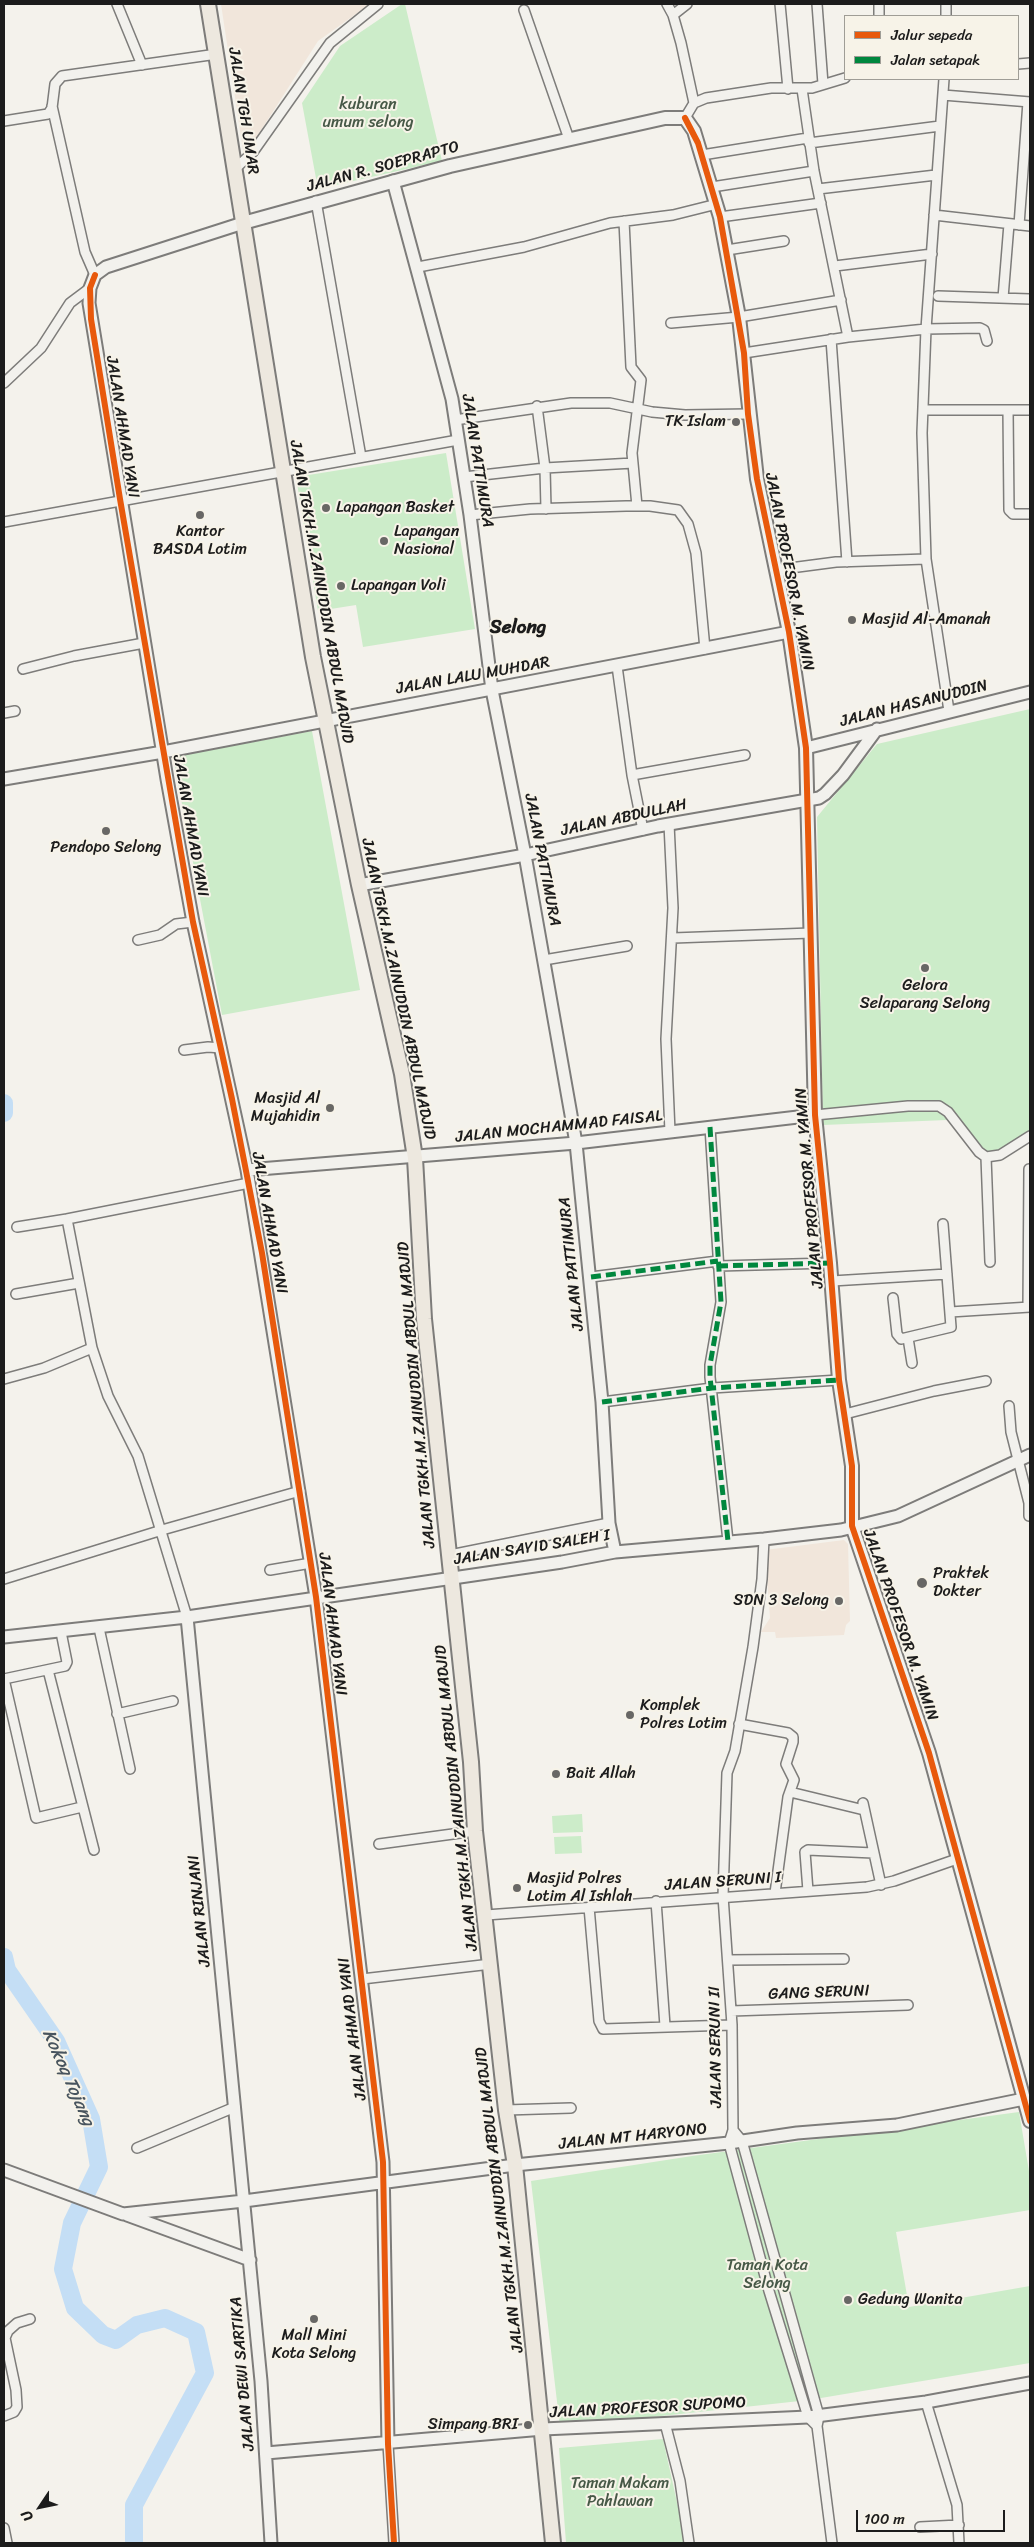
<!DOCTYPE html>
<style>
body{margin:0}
#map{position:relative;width:1034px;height:2547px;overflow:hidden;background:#f4f2ec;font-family:Sriracha,sans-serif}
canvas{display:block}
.frame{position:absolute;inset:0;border:5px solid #1c1c1c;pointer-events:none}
.legend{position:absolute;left:844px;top:15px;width:175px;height:65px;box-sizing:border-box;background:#f7f3e8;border:1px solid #9f9d96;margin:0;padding:6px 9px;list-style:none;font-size:15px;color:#1c1c1c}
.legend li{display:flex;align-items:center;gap:10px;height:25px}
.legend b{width:25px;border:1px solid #9f9d96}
.north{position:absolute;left:15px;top:2482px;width:50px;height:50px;-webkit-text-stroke:4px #f7f3e8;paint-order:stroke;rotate:236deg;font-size:14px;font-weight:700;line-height:20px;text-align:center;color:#1c1c1c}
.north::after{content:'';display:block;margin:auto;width:18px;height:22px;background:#1c1c1c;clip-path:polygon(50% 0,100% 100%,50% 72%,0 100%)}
.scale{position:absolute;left:856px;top:2510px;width:149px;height:22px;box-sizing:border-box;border:2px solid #1c1c1c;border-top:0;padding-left:6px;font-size:15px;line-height:18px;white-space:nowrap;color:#1c1c1c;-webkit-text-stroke:4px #f7f3e8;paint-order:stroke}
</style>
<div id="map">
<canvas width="1034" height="2547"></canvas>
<div class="frame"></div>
<ul class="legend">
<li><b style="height:6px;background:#e8590c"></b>Jalur sepeda</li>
<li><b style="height:6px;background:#00873e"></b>Jalan setapak</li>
</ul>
<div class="north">U</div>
<div class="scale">100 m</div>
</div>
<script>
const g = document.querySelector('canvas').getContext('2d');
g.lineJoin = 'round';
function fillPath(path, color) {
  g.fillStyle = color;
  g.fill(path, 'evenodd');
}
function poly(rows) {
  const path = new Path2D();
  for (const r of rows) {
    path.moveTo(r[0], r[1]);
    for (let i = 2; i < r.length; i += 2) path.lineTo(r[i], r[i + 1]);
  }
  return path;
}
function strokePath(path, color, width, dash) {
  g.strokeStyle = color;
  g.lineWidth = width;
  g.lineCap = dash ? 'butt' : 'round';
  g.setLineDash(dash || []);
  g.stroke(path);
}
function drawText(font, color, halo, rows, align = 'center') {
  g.font = font + ' Sriracha,sans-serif';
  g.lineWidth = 4;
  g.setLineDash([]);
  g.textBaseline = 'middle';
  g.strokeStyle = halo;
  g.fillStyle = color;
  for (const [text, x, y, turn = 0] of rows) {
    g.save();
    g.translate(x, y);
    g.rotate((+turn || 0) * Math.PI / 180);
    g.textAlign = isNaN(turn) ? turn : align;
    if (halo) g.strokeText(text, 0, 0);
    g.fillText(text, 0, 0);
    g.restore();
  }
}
const built = poly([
 [221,4,370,4,318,41,244,157],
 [844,1540,848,1544,850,1621,846,1625,844,1635,776,1638,775,1632,761,1632,770,1618,765,1550]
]);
const green = poly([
 [402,4,405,4,442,161,318,189,302,103,340,46],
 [446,453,475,629,363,647,356,605,318,611,296,477],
 [1030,709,1030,1135,984,1163,947,1120,823,1125,817,817,877,744],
 [312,731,360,990,222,1015,173,757],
 [582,1814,583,1832,553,1833,552,1816],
 [581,1836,582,1853,555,1854,554,1837],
 [1019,2112,1030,2177,1030,2210,896,2232,909,2307,1030,2286,1030,2363,809,2400,560,2427,531,2181,692,2156],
 [663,2439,686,2543,566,2543,559,2448]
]);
const river = poly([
 [4,1103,4,1113],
 [4,1957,7,1970,56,2041,91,2119,99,2167,72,2223,63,2269,75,2308,103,2335,116,2340,137,2325,165,2318,196,2332,205,2373,134,2505,134,2543]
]);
const minor = poly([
 [117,4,142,65],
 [667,4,673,15,681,43,694,103],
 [780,4,788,89],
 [817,4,823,84],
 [879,4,879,16],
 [524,10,569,139],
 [673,15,687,4],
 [946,16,946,4],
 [1018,64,1030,63],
 [944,79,926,329,980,328,984,330,987,341],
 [802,89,814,171,848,337],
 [943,95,1030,102],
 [52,106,85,252,95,275],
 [685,118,694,103,706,98,771,88,812,88,845,78],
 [4,121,48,114,52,108,55,84,62,76,217,54],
 [809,143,940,126],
 [702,155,808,138],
 [235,169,253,152,330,43,378,4],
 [712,187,814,171],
 [818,189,936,175],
 [316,201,361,457],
 [934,215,1030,226],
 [720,217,821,203],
 [624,221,631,367,641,380,632,453,637,506],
 [1019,225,1028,102],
 [727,250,784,241],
 [835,266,932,254],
 [418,267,524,247,610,223,673,215,717,204],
 [938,296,1030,299],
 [1003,298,1009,224],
 [671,323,739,317,841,300],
 [831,339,847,562],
 [744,353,848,337,926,329,922,433,926,559,949,711],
 [4,383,41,348,70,303,90,288],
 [537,406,545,468,546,509],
 [923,410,1030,410],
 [1008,410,1009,510,1013,514,1030,514],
 [455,420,571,403,610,403,652,412,685,415,748,414],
 [464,477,545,468,633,463],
 [470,515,530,509,626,506,650,506,678,510,688,524,696,553,705,649],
 [4,522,458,440],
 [775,570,836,562,926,559],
 [617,666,632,775,643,830],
 [23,669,74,656,144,643],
 [4,713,15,711],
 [632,775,745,755],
 [669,824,673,908,666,1039,670,1132],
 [673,938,811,933],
 [138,940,160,935,176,924,193,922],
 [544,960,627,946],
 [184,1050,208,1047,221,1048],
 [815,1115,908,1106,939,1106,948,1112,979,1152,986,1157,1000,1155,1030,1136],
 [710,1127,721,1302,710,1365,710,1377,728,1541],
 [986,1157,990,1262],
 [17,1227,67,1219],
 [718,1266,830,1263],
 [591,1277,718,1261],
 [832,1281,947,1274],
 [16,1294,79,1283],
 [893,1298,897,1334,901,1339,951,1327,943,1224],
 [1028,1307,1029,1169],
 [950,1312,1030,1307],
 [908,1338,912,1363],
 [4,1379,44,1368,92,1348],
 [602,1402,712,1388,839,1380],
 [1009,1406,1011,1432,1029,1503,1029,1516],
 [845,1414,934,1391,986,1381],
 [764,1539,762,1579,753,1647,735,1751,727,1773,723,1896,732,2025,733,2130,729,2143,769,2291,808,2417,817,2426],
 [450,1555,609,1523],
 [270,1570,311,1563],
 [4,1579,162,1530,300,1491],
 [187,1617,138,1456,108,1396,92,1348,67,1219,249,1183],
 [99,1628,130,1769],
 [61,1632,67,1662,65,1666,4,1679,36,1818,82,1807],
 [48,1670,94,1850],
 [117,1714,173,1701],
 [739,1724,788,1733,793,1737,793,1742,786,1764,794,1780,788,1797,775,1893],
 [790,1792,864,1810],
 [863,1803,881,1885],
 [379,1844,475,1831],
 [808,1891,805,1852,808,1850,873,1853],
 [656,1901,665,2026],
 [589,1907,599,2021,603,2029,732,2025],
 [486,1915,867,1887,894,1881,957,1859],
 [728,1960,844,1959],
 [362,1979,491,1964],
 [731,2011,908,2005],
 [506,2110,571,2108],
 [733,2130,742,2141,819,2416,817,2426,832,2543],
 [137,2148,235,2107],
 [926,2402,957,2505,959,2543],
 [4,2416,14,2412,17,2407,16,2390,5,2338,8,2331,17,2323,30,2319],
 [665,2423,680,2481,689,2543],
 [388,2444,394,2543],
 [920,2527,959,2525],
 [4,2528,7,2543]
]);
const tertiary = poly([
 [393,181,452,399,470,515,492,690,525,855,576,1143,602,1402,609,1523,615,1552],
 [243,223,106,267,95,275,90,288,89,303,167,779,193,922,247,1170,316,1597,383,2162,388,2444],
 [806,748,1030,692],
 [4,779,163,752,789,632],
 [359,885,525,855,658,826,819,798,825,794,843,775,877,729],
 [247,1170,576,1143,815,1115],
 [187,1617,261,2381,271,2543],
 [4,1637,187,1617,562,1562,615,1552,764,1539,841,1530,898,1516,1030,1455],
 [4,2170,123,2214,244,2201,515,2165,729,2143,797,2133,897,2125,1024,2099],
 [127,2215,250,2260],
 [266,2453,543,2429,808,2417,926,2402,1030,2383]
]);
const secondary = poly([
 [243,223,450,166,665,118,685,118,694,131,720,217,739,317,757,479,789,632,806,748,815,1115,830,1263,839,1380,852,1466,852,1526,929,1753,1030,2121]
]);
const primary = poly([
 [208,4,313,657,359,885,402,1074,415,1158,424,1319,471,1762,475,1831,506,2110,515,2165,553,2543]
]);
const quiet = poly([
 [710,1127,721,1302,710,1365,710,1377,728,1541],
 [718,1266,830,1263],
 [591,1277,718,1261],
 [602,1402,712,1388,839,1380]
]);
const cycleway = poly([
 [685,118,698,143,720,217,744,353,748,414,757,479,789,632,806,748,815,1115,830,1263,839,1380,852,1466,852,1526,929,1753,1030,2121],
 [95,275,90,288,91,319,120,499,193,922,232,1099,262,1253,316,1597,383,2162,388,2444,394,2543]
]);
const markers = [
 [736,422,5,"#686765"],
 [326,508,5,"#686765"],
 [200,515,5,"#686765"],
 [384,541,5,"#686765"],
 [341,586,5,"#686765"],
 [852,620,5,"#686765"],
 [106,831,5,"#686765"],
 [925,968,5,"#686765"],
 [330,1108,5,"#686765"],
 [922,1583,6,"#686765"],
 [839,1601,5,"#686765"],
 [630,1715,5,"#686765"],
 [556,1774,5,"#686765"],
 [517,1888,5,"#686765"],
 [848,2300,5,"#686765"],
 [314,2319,5,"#686765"],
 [528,2425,5,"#686765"]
];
const parkNames = [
 ["kuburan",368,105],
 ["umum selong",368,123],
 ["Taman Kota",767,2266],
 ["Selong",767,2284],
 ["Taman Makam",620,2484],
 ["Pahlawan",620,2502]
];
const streetNames = [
 ["JALAN TGH UMAR",243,111,81],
 ["JALAN R. SOEPRAPTO",383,167,-15],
 ["JALAN AHMAD YANI",122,427,81],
 ["JALAN PATTIMURA",477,461,81],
 ["JALAN PROFESOR M. YAMIN",789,572,79],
 ["JALAN TGKH.M.ZAINUDDIN ABDUL MADJID",321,592,80],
 ["JALAN LALU MUHDAR",473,676,-10],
 ["JALAN HASANUDDIN",914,704,-14],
 ["JALAN ABDULLAH",624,818,-12],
 ["JALAN AHMAD YANI",190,826,80],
 ["JALAN PATTIMURA",542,860,79],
 ["JALAN TGKH.M.ZAINUDDIN ABDUL MADJID",398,989,78],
 ["JALAN MOCHAMMAD FAISAL",559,1127,-6],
 ["JALAN PROFESOR M. YAMIN",810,1188,-95],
 ["JALAN AHMAD YANI",269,1223,80],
 ["JALAN PATTIMURA",572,1264,-96],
 ["JALAN TGKH.M.ZAINUDDIN ABDUL MADJID",417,1395,-95],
 ["JALAN SAYID SALEH I",532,1548,-9],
 ["JALAN AHMAD YANI",332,1624,83],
 ["JALAN PROFESOR M. YAMIN",900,1625,71],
 ["JALAN TGKH.M.ZAINUDDIN ABDUL MADJID",457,1798,-96],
 ["JALAN SERUNI I",723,1882,-4],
 ["JALAN RINJANI",200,1911,-96],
 ["GANG SERUNI",819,1993,-2],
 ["JALAN AHMAD YANI",353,2029,-97],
 ["JALAN SERUNI II",716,2047,-91],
 ["JALAN MT HARYONO",633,2137,-6],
 ["JALAN TGKH.M.ZAINUDDIN ABDUL MADJID",500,2200,-97],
 ["JALAN DEWI SARTIKA",243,2374,-95],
 ["JALAN PROFESOR SUPOMO",648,2408,-3]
];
const poiNames = [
 ["TK Islam",726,422,"right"],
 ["Lapangan Basket",336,508],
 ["Kantor",200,532,"center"],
 ["BASDA Lotim",200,550,"center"],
 ["Lapangan",394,532],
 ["Nasional",394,550],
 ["Lapangan Voli",351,586],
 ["Masjid Al-Amanah",862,620],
 ["Pendopo Selong",106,848,"center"],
 ["Gelora",925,986,"center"],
 ["Selaparang Selong",925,1004,"center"],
 ["Masjid Al",320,1099,"right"],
 ["Mujahidin",320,1117,"right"],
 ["Praktek",933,1574],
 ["Dokter",933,1592],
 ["SDN 3 Selong",829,1601,"right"],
 ["Komplek",640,1706],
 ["Polres Lotim",640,1724],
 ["Bait Allah",566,1774],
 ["Masjid Polres",527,1879],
 ["Lotim Al Ishlah",527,1897],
 ["Gedung Wanita",858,2300],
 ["Mall Mini",314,2336,"center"],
 ["Kota Selong",314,2354,"center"],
 ["Simpang BRI",518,2425,"right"]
];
const waterNames = [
 ["Kokoq Tojang",68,2078,66]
];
const quarterNames = [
 ["Selong",518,628]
];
fillPath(built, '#f1e6db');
fillPath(green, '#ccecc9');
strokePath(river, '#c4def5', 18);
strokePath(minor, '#7d7c7a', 12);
strokePath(tertiary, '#7d7c7a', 15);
strokePath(secondary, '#7d7c7a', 16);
strokePath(primary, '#7d7c7a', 18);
strokePath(minor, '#f2f1ed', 9);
strokePath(tertiary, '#f2f1ed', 11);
strokePath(secondary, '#f2f1ed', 12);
strokePath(primary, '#ede8df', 14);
strokePath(quiet, '#00873e', 5, [10, 5]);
strokePath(cycleway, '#e8590c', 6);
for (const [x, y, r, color] of markers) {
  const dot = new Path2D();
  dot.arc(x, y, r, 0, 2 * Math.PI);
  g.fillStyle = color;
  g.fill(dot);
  strokePath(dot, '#f7f3e8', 2);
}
drawText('16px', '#475947', '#f7f3e8', parkNames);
drawText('16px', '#1c1c1c', '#f7f3e8', streetNames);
drawText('16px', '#1c1c1c', '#f7f3e8', poiNames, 'left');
drawText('italic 18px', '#48545e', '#f7f3e8', waterNames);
drawText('bold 19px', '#1c1c1c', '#f7f3e8', quarterNames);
</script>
